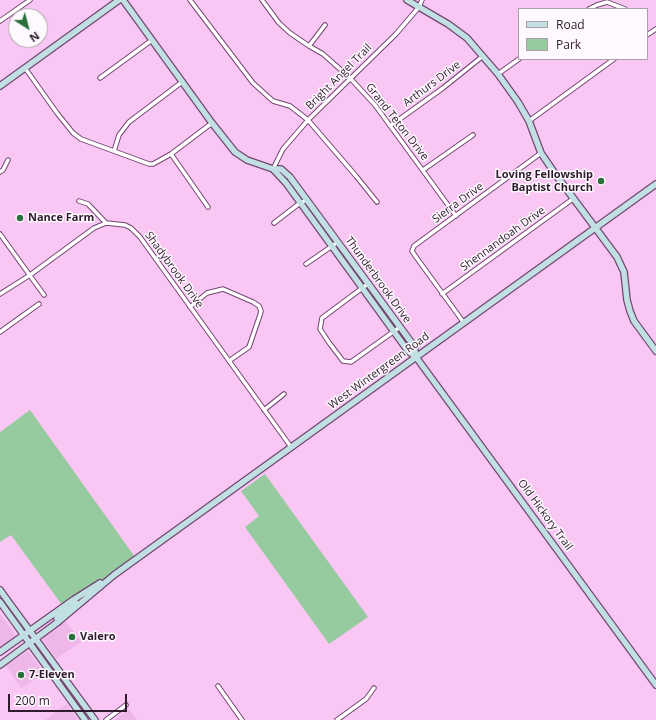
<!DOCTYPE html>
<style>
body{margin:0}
#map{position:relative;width:656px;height:720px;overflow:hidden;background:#fac7f5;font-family:"Open Sans",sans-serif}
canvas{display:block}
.legend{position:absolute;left:518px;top:8px;width:130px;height:52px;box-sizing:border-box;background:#fef9fe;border:1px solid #aba0aa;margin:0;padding:5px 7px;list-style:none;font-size:12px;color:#2e1b2c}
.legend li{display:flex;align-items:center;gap:8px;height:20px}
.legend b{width:20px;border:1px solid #aba0aa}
.north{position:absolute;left:8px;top:8px;width:40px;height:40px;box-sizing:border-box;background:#fef9fe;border:1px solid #aba0aa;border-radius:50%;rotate:144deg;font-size:11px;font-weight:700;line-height:16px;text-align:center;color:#2e1b2c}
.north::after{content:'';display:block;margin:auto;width:14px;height:18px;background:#296f3c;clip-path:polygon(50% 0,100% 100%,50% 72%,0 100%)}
.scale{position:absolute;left:8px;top:694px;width:119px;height:18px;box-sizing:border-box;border:2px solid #2e1b2c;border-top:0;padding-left:5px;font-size:12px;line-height:14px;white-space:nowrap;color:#2e1b2c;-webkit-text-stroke:3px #fef9fe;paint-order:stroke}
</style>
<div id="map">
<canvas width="656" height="720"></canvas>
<ul class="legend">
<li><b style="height:5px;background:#c1e0e4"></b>Road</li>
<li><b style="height:11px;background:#96ca9f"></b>Park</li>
</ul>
<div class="north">N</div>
<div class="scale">200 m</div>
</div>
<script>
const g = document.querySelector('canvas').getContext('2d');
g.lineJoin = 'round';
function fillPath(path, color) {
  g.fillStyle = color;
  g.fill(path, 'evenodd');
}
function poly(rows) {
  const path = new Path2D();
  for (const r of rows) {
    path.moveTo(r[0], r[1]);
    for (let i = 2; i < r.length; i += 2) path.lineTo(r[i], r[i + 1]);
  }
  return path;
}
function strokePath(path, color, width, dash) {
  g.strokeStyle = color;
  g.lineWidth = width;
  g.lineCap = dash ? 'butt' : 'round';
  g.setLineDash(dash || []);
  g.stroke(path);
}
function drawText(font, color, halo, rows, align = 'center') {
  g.font = font + ' "Open Sans",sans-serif';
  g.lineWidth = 3;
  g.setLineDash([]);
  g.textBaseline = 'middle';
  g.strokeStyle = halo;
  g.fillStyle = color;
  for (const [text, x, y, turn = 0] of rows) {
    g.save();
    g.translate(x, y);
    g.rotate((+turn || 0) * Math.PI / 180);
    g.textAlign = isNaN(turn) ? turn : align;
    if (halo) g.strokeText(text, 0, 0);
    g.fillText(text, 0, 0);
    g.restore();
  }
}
const built = poly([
 [0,614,16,636,0,647],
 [65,620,81,642,56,659,41,637],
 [28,651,44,673,21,688,6,666],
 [67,704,78,720,45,720],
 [129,709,137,720,114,720]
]);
const green = poly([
 [30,410,135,557,93,587,91,584,62,605,11,535,0,542,0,432],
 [265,474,368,617,329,644,245,527,259,516,241,491]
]);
const street = poly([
 [190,0,253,83,273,101,290,106,308,120,356,176,377,202],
 [262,0,279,23,290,33,309,46,323,54,350,78,375,105,456,216],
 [589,9,597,5,607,2,625,9],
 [0,21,30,0],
 [647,35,656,29],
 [309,46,325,25],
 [25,68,57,113,73,133,81,139,149,164,153,164,171,154,212,123],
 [498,74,519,59],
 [100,78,152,40],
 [529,121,614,59],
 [390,126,443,88,483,56],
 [114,151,119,135,129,122,182,82],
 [171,154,208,207],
 [273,169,283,149,308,120,396,34,419,7,422,0],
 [423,170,473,135],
 [0,172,3,170,8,160],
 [79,201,88,204,106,223],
 [274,223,300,203,307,200],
 [0,234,44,295],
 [306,264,338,242],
 [369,283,322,318,320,329,330,344,343,361,351,362,400,327],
 [0,294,30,275,94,228,106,223,125,225,131,228,140,237,291,447],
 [442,294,574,198],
 [190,307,207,293,223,289,253,302,259,306,261,311,260,315,249,347,229,361],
 [464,323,416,257,412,251,414,246,541,153],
 [0,332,39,304],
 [264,410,284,394],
 [218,686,242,720],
 [106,720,126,705],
 [337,720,366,699,374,688]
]);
const secondary = poly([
 [123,0,212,123,235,152,247,160,273,169,281,169,290,177,414,346,416,357],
 [407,0,448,24,467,38,498,74,518,102,529,121,541,153,556,175,617,257,624,272,627,300,630,311,634,321,656,351],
 [0,86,119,0],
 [273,169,286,183,408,351,416,357,656,685],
 [0,590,95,720],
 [0,602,85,720],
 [58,622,57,618,58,616,76,603],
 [0,652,73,600,100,583],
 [0,665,58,622,114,575,656,184]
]);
const markers = [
 [601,181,4,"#296f3c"],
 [20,218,4,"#296f3c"],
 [72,637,4,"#296f3c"],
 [21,675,4,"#296f3c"]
];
const streetNames = [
 ["Bright Angel Trail",339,77,-45],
 ["Arthurs Drive",432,84,-37],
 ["Grand Teton Drive",397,122,52],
 ["Sierra Drive",458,203,-36],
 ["Shennandoah Drive",503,239,-36],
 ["Shadybrook Drive",174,270,54],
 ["Thunderbrook Drive",378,280,54],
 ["West Wintergreen Road",379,371,-36],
 ["Old Hickory Trail",545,515,54]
];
const poiNames = [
 ["Loving Fellowship",593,175,"right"],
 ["Baptist Church",593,188,"right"],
 ["Nance Farm",28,218],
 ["Valero",80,637],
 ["7-Eleven",29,675]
];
fillPath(built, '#eeb7e8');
fillPath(green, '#96ca9f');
strokePath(street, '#734770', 5.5);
strokePath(secondary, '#734770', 8);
strokePath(street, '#fff', 3.5);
strokePath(secondary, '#c1e0e4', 5.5);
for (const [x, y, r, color] of markers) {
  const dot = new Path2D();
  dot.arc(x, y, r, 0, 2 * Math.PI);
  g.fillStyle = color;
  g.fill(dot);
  strokePath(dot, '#fef9fe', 1.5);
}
drawText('11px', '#2e1b2c', '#fef9fe', streetNames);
drawText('bold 11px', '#2e1b2c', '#fef9fe', poiNames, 'left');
</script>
